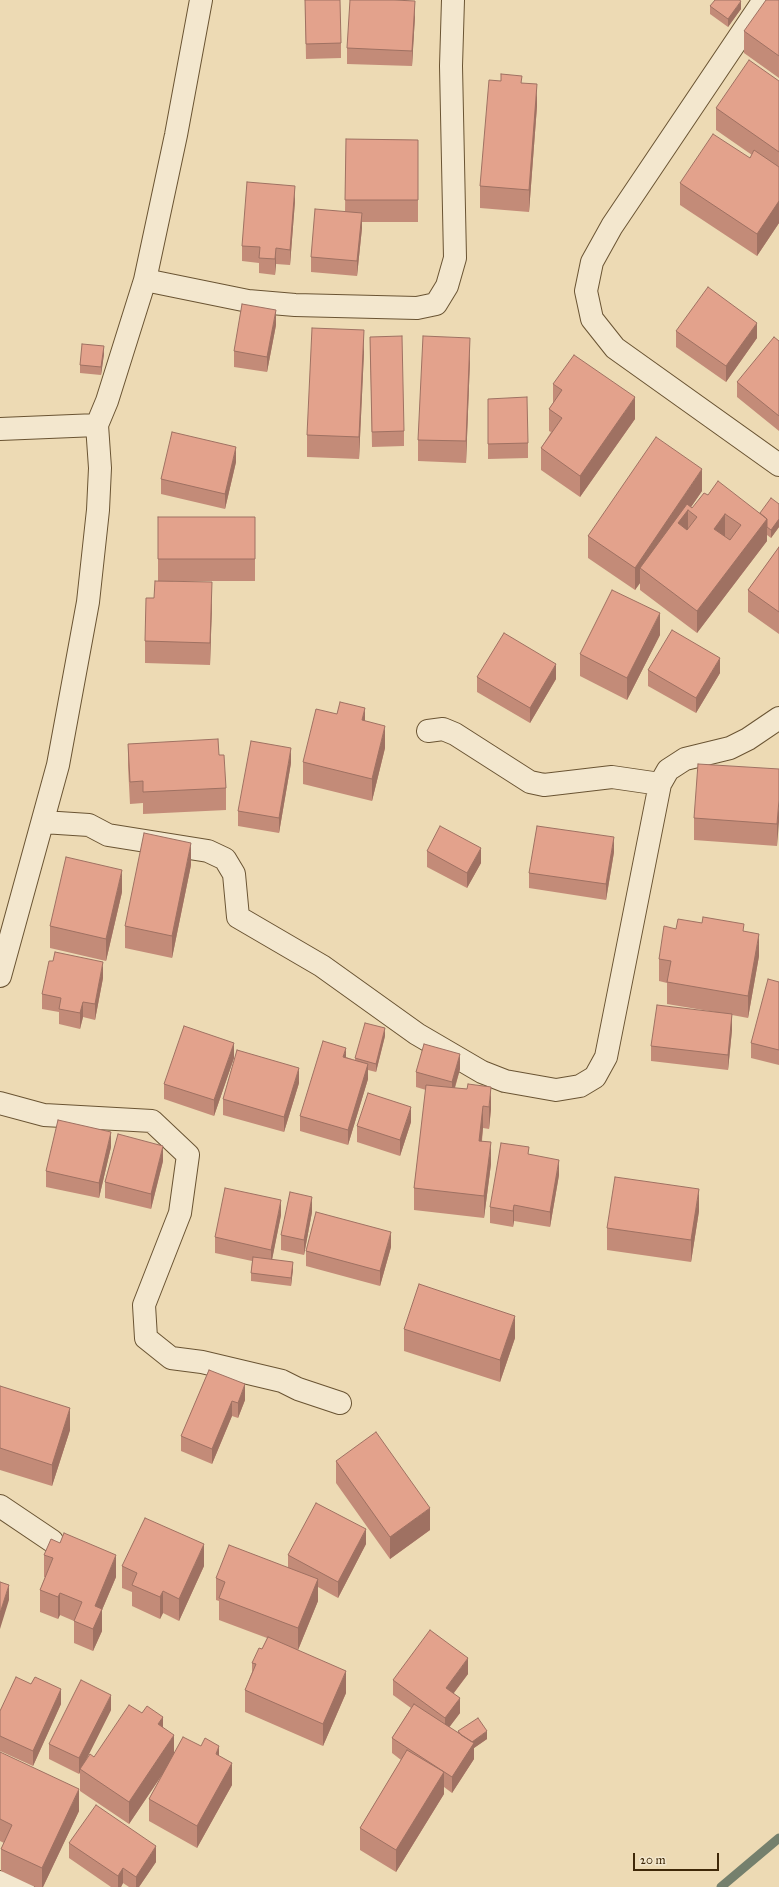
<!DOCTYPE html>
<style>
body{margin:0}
#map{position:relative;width:779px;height:1887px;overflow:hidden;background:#eddab4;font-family:"IM FELL Great Primer",serif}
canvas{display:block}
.scale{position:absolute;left:633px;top:1853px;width:86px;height:18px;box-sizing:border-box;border:2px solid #3f2808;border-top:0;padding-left:5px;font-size:12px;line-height:14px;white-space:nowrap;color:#3f2808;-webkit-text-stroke:3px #f3e7ce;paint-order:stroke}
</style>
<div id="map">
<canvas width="779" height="1887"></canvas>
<div class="scale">20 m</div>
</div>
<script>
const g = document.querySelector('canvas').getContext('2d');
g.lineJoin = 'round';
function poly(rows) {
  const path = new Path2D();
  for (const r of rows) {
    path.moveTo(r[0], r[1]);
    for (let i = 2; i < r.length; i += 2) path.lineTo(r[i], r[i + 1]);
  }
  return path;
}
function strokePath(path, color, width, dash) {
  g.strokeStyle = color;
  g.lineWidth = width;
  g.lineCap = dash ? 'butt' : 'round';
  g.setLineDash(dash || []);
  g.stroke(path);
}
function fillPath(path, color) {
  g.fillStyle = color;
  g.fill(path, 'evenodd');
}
const stream = poly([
 [721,1887,779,1838]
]);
const minor = poly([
 [764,0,612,226,592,262,586,291,592,319,615,348,779,465],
 [145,280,248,301,295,305,417,308,436,304,447,286,455,258,451,66,453,0],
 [0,429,97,425],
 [428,731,443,729,455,734,530,782,544,785,612,777,660,784],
 [43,822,89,825,108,835,208,851,225,859,234,874,238,917,322,966,417,1034,482,1072,505,1081,556,1090,580,1086,595,1077,606,1057,660,784,668,770,685,759,730,748,748,739,779,718],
 [0,976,58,765,88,602,98,510,100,468,97,425,107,401,145,280,176,135,201,0],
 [0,1103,44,1115,152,1121,188,1155,180,1213,144,1305,146,1338,171,1358,202,1362,282,1381,298,1389,340,1403],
 [0,1506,52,1541],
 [0,1882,23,1887]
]);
const wall = poly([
 [305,0,341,43,341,58,306,59],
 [779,0,779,78,744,53,744,31],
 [710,6,741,9,728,27,710,14],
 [415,16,412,66,347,64,347,48],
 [779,81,779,223,757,256,680,205,680,183,750,158,752,155,716,130,716,108],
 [522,83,537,106,529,212,480,208,480,186],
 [346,139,418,140,418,222,362,222,362,228,357,276,311,272,311,257,345,212],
 [295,201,290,265,276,264,275,275,259,273,259,263,242,261,242,246],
 [276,325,267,372,234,367,234,351],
 [676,331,757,338,726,382,676,347],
 [370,337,404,431,404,446,372,447],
 [779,341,779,431,737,397,737,382],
 [364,352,359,459,307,457,307,435],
 [104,354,101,375,80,373,80,365],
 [470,360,466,463,418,461,418,440],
 [553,384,635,419,580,497,541,470,541,448,551,432,549,431,549,409,553,403],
 [488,399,528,443,528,458,488,459],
 [236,462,225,509,161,494,161,479],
 [702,491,691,507,692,508,708,495,760,513,779,504,779,527,771,538,767,535,767,541,697,633,640,590,640,583,635,590,588,558,588,536],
 [158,517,255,517,255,581,173,581,212,604,210,665,145,663,145,641,158,581],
 [779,547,779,634,748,612,748,590],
 [660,635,627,700,580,676,580,654],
 [648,670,720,673,696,713,648,686],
 [477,677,556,679,530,723,477,692],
 [128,744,219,755,226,788,226,810,143,814,143,803,130,804,128,766],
 [385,748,372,801,303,784,303,762],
 [291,763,279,833,238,826,238,811],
 [779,769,777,846,694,840,694,818],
 [427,851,481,863,467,888,427,867],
 [614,852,606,900,529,888,529,873],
 [191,865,172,958,125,948,125,926],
 [122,892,106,961,50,948,50,926],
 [676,929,744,932,759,956,748,1018,732,1015,732,1030,728,1070,651,1061,651,1046,715,1012,667,1004,667,983,659,981,659,959],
 [103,978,95,1020,83,1017,80,1029,59,1024,59,1012,42,1009,42,994],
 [779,982,779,1065,751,1058,751,1043],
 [385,1036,376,1072,368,1070,368,1079,348,1145,300,1131,300,1116,346,1057,355,1060,355,1058],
 [234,1058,214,1116,164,1099,164,1084],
 [460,1069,455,1088,467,1089,491,1109,489,1129,483,1128,482,1141,491,1164,484,1218,414,1210,414,1188,426,1090,416,1087,416,1072],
 [299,1083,284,1132,223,1115,223,1099],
 [411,1122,400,1156,357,1142,357,1126],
 [111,1147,99,1198,46,1187,46,1171],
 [529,1155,559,1175,550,1227,514,1221,513,1227,490,1223,490,1207],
 [163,1161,151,1209,105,1198,105,1182],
 [699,1211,691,1262,607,1250,607,1228],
 [312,1212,304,1255,281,1250,281,1235],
 [281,1215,272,1259,293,1269,291,1286,251,1281,251,1273,252,1261,215,1253,215,1237],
 [391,1247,380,1286,306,1266,306,1251],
 [404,1329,515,1338,500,1382,404,1351],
 [209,1370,245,1400,238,1418,232,1416,212,1464,181,1451,181,1436],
 [0,1386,70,1430,52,1486,0,1470],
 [336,1461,430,1530,390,1559,336,1483],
 [366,1544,338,1598,318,1587,318,1601,298,1650,346,1693,323,1746,245,1712,245,1690,252,1672,252,1663,262,1649,267,1638,219,1620,219,1601,216,1600,216,1578,288,1567,288,1555],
 [44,1555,116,1577,102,1610,102,1631,93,1651,74,1643,74,1621,60,1615,58,1619,40,1612,40,1590,45,1577,44,1577],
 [122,1566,204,1566,179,1621,163,1613,160,1619,132,1606,132,1592,122,1588],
 [468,1674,454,1693,460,1713,449,1727,458,1733,458,1731,487,1739,474,1748,474,1759,452,1793,444,1787,444,1794,396,1872,360,1850,360,1828,401,1760,392,1753,392,1738,411,1708,393,1695,393,1680],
 [31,1684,61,1704,33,1766,0,1751,0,1711],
 [111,1710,86,1760,163,1728,174,1753,219,1756,232,1785,197,1848,149,1821,149,1799,162,1775,129,1824,80,1791,80,1772,79,1774,49,1759,49,1744],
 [0,1752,79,1811,43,1887,35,1887,1,1871,1,1849,4,1843,0,1841],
 [69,1843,156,1862,139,1887,129,1887,123,1883,121,1887,111,1887,69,1858]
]);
const shadedWall = poly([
 [415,1,415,16,412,66,412,51],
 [741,1,741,9,728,27,728,19],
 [537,84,537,106,529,212,529,190],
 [295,186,295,201,290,265,290,250],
 [779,201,779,223,757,256,757,234],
 [362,213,362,228,357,276,357,261],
 [276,248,276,264,275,275,275,259],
 [276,310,276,325,267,372,267,357],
 [757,323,757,338,726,382,726,366],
 [364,330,364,352,359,459,359,437],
 [470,338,470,360,466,463,466,441],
 [104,346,104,354,101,375,101,367],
 [635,397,635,419,580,497,580,476],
 [236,447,236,462,225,509,225,494],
 [702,469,702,491,689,510,688,510,688,532,640,568,640,583,635,590,635,568],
 [725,514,725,536,714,551,714,529],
 [767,519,767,541,697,633,697,611],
 [779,519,779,527,771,538,771,530],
 [212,582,212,604,210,665,210,643],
 [660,613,660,635,627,700,627,678],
 [720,658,720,673,696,713,696,698],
 [556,664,556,679,530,723,530,708],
 [365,708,365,730,362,720],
 [385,726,385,748,372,801,372,779],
 [291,748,291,763,279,833,279,818],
 [779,800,779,822,777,846,777,824],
 [614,837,614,852,606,900,606,884],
 [191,843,191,865,172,958,172,936],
 [481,848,481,863,467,888,467,873],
 [122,870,122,892,106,961,106,939],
 [759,934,759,956,748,1018,748,996],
 [103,962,103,978,95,1020,95,1004],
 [83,1002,83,1017,80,1029,80,1013],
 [732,1014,732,1030,728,1070,728,1055],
 [385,1028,385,1036,376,1072,376,1064],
 [234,1043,234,1058,214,1116,214,1100],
 [346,1048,346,1063,343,1057],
 [460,1054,460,1069,452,1097,452,1082],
 [368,1064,368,1079,348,1145,348,1130],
 [299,1068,299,1083,284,1132,284,1117],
 [491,1087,491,1109,489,1129,489,1107],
 [483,1106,483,1128,479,1163,479,1141],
 [411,1107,411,1122,400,1156,400,1140],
 [111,1132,111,1147,99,1198,99,1183],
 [491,1142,491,1164,484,1218,484,1196],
 [163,1146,163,1161,151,1209,151,1194],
 [559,1160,559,1175,550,1227,550,1212],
 [699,1189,699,1211,691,1262,691,1240],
 [312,1197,312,1212,304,1255,304,1240],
 [281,1200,281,1215,271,1265,271,1250],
 [514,1205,514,1221,513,1227,513,1211],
 [391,1232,391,1247,380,1286,380,1271],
 [293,1262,293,1269,291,1286,291,1278],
 [515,1316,515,1338,500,1382,500,1360],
 [245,1384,245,1400,238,1418,238,1403],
 [232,1401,232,1416,212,1464,212,1449],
 [70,1408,70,1430,52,1486,52,1465],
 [430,1508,430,1530,390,1559,390,1537],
 [366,1529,366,1544,338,1598,338,1582],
 [204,1544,204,1566,179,1621,179,1599],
 [116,1555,116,1577,102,1610,102,1631,93,1651,93,1629,95,1606],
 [318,1579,318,1601,298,1650,298,1628],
 [9,1585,9,1600,0,1629,0,1613],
 [163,1591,163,1613,160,1619,160,1597],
 [60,1593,60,1615,58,1619,58,1597],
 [468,1658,468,1674,446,1703,446,1688],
 [346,1671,346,1693,323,1746,323,1724],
 [61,1689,61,1704,33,1766,33,1751],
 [111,1695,111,1710,81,1770,80,1769,80,1772,79,1774,79,1758],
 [460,1698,460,1713,445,1733,445,1718],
 [163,1717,163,1739,158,1724],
 [487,1731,487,1739,474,1748,474,1759,452,1793,452,1777,468,1745],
 [174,1735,174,1757,129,1824,129,1802],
 [219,1746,219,1768,216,1754],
 [232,1763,232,1785,197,1848,197,1826],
 [444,1772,444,1794,396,1872,396,1850],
 [79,1789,79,1811,43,1887,42,1887,42,1868],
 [156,1846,156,1862,139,1887,136,1887,136,1877],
 [123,1868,123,1883,121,1887,118,1887,118,1876]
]);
const building = poly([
 [305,0,340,0,341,43,306,44,305,0],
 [350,0,394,0,415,1,412,51,347,48,350,0],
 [715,0,739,0,741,1,728,19,710,6,715,0],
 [766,0,779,0,779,56,744,31,766,0],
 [749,60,779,81,779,152,716,108,749,60],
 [501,74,522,76,521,83,537,84,529,190,480,186,489,80,501,81,501,74],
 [713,134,750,158,754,150,779,167,779,201,757,234,680,183,713,134],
 [346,139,418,140,418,200,345,200,346,139],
 [247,182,295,186,290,250,276,248,275,259,259,258,260,247,242,246,247,182],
 [315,209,362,213,357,261,311,257,315,209],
 [708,287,757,323,726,366,676,331,708,287],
 [242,304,276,310,267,357,234,351,242,304],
 [312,328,364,330,359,437,307,435,312,328],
 [402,336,404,431,372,432,370,337,402,336],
 [423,336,470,338,466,441,418,440,423,336],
 [774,337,779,341,779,416,737,382,774,337],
 [82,344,104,346,101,367,80,365,82,344],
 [574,355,635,397,580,476,541,448,562,418,549,409,562,390,553,384,574,355],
 [527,397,528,443,488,444,488,399,527,397],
 [172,432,236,447,225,494,161,479,172,432],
 [656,437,702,469,635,568,588,536,656,437],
 [718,481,767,519,697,611,640,568,687,504,692,508,704,493,708,495,718,481],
 [688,510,697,517,687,530,678,523,688,510],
 [725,514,741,525,730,540,714,529,725,514],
 [771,498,779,504,779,519,771,530,767,527,767,519,760,513,771,498],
 [158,517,255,517,255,559,158,559,158,517],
 [779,547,779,612,748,590,779,547],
 [155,581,212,582,210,643,145,641,146,598,154,598,155,581],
 [612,590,660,613,627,678,580,654,612,590],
 [672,630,720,658,696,698,648,670,672,630],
 [504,633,556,664,530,708,477,677,504,633],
 [340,702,365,708,362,720,385,726,372,779,303,762,316,709,337,714,340,702],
 [218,739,219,755,224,755,226,788,143,792,143,781,130,782,128,744,218,739],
 [251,741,291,748,279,818,238,811,251,741],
 [698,764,779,769,779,800,777,824,694,818,698,764],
 [440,826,481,848,467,873,427,851,440,826],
 [537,826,614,837,606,884,529,873,537,826],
 [144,833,191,843,172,936,125,926,144,833],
 [66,857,122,870,106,939,50,926,66,857],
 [703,917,744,924,743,931,759,934,748,996,667,982,671,961,659,959,664,926,676,929,678,919,702,923,703,917],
 [55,952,103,962,95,1004,83,1002,80,1013,59,1009,61,998,42,994,49,961,53,961,55,952],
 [768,979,779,982,779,1050,751,1043,768,979],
 [657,1005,732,1014,728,1055,651,1046,657,1005],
 [365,1023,385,1028,376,1064,355,1058,365,1023],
 [184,1026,234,1043,214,1100,164,1084,184,1026],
 [323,1041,346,1048,343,1057,368,1064,348,1130,300,1116,323,1041],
 [424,1044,460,1054,452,1082,416,1072,424,1044],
 [237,1050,299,1068,284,1117,223,1099,237,1050],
 [468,1084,491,1087,489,1107,483,1106,479,1141,491,1142,484,1196,414,1188,426,1085,467,1089,468,1084],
 [368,1093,411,1107,400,1140,357,1126,368,1093],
 [58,1120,111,1132,99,1183,46,1171,58,1120],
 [118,1134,163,1146,151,1194,105,1182,118,1134],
 [501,1143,529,1147,528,1154,559,1160,550,1212,514,1205,513,1211,490,1207,501,1143],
 [615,1177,699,1189,691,1240,607,1228,615,1177],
 [225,1188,281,1200,271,1250,215,1237,225,1188],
 [290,1192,312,1197,304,1240,281,1235,290,1192],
 [316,1212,391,1232,380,1271,306,1251,316,1212],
 [253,1257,293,1262,291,1278,251,1273,253,1257],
 [419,1284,515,1316,500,1360,404,1329,419,1284],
 [209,1370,245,1384,238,1403,232,1401,212,1449,181,1436,209,1370],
 [0,1386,70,1408,52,1465,0,1448,0,1386],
 [376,1432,430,1508,390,1537,336,1461,376,1432],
 [316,1503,366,1529,338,1582,288,1555,316,1503],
 [145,1518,204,1544,179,1599,163,1591,160,1597,132,1585,137,1573,122,1566,145,1518],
 [64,1533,116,1555,95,1606,102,1609,93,1629,74,1621,82,1602,60,1593,58,1597,40,1590,53,1558,44,1555,51,1539,60,1543,64,1533],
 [229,1545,318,1579,298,1628,219,1598,225,1582,216,1578,229,1545],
 [0,1582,9,1585,0,1613,0,1582],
 [430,1630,468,1658,446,1688,460,1698,445,1718,393,1680,430,1630],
 [268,1637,346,1671,323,1724,245,1690,256,1664,252,1663,259,1648,262,1649,268,1637],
 [16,1677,31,1684,35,1677,61,1689,33,1751,0,1736,0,1711,16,1677],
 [81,1680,111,1695,79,1758,49,1744,81,1680],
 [414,1704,474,1743,452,1777,392,1738,414,1704],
 [129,1705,142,1713,147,1706,163,1717,158,1724,174,1735,129,1802,80,1769,90,1754,94,1757,129,1705],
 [478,1718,487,1731,472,1742,461,1735,458,1731,478,1718],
 [183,1737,201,1746,205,1738,219,1746,216,1754,232,1763,197,1826,149,1799,183,1737],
 [407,1750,444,1772,396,1850,360,1828,407,1750],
 [0,1752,79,1789,42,1868,1,1849,12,1825,0,1819,0,1752],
 [96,1805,156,1846,136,1877,123,1868,118,1876,69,1843,96,1805]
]);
strokePath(stream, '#75806d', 9);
strokePath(minor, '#6a5433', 24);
strokePath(minor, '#f3e7ce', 22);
fillPath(wall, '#c38b78');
fillPath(shadedWall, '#9f7162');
fillPath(building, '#e3a28c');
strokePath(building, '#9f7162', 1);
</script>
